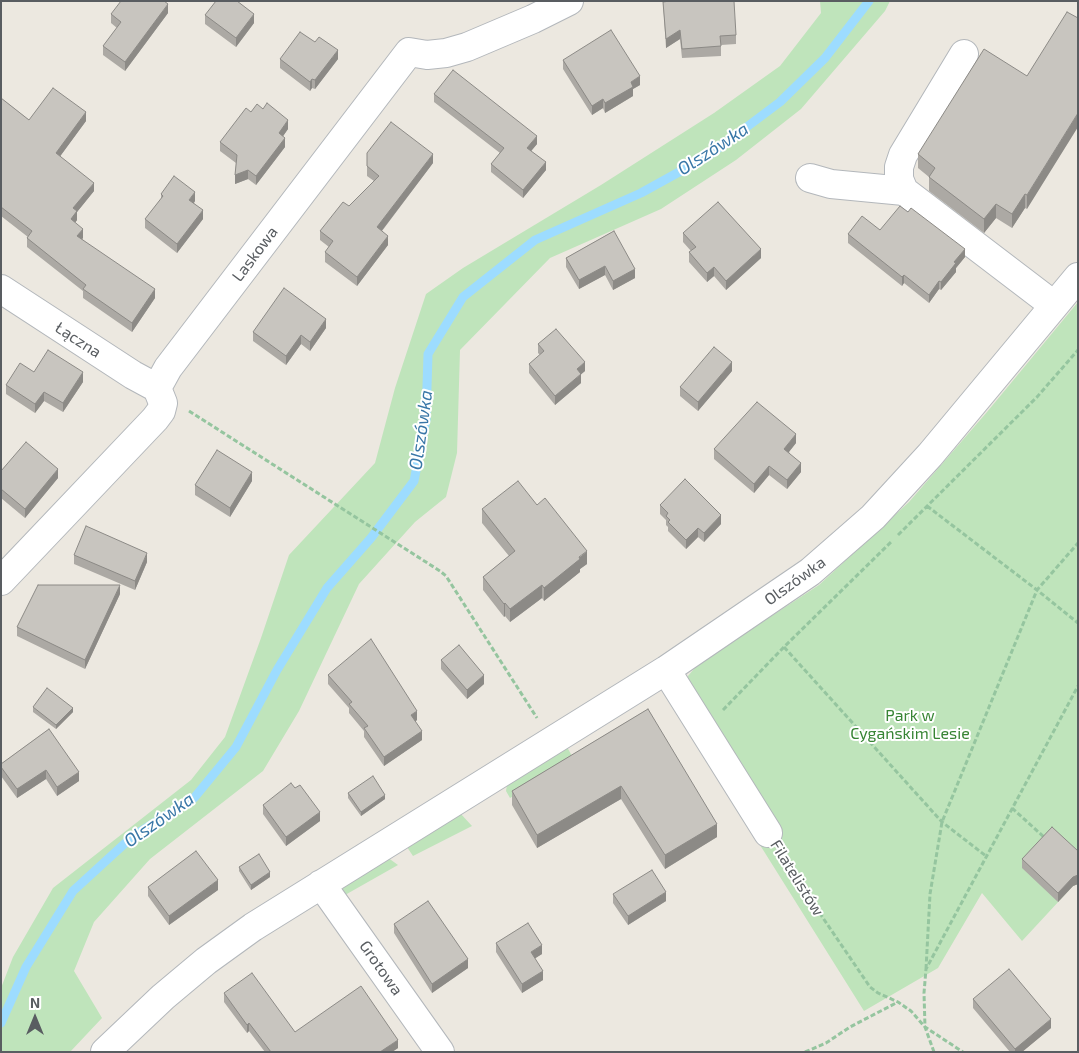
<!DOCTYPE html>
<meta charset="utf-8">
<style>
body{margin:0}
#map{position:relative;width:1079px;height:1053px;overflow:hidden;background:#ece8e0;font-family:"Exo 2",sans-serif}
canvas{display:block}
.frame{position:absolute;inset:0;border:2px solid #595d61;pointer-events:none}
.north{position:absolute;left:10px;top:993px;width:50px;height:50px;-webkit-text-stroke:4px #fff;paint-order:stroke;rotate:0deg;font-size:14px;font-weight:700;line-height:20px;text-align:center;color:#595d61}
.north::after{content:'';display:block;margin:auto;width:18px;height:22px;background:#595d61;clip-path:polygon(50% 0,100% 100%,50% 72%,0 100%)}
</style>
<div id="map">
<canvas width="1079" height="1053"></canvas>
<div class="frame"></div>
<div class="north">N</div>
</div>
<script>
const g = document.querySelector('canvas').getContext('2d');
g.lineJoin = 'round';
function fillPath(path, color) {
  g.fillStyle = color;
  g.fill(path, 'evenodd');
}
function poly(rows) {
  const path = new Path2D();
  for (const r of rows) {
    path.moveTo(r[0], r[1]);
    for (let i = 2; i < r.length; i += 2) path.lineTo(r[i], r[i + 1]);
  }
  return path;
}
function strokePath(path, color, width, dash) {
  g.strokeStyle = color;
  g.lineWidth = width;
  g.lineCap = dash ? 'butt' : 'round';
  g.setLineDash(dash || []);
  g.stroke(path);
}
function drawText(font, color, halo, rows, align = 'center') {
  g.font = font + ' "Exo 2",sans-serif';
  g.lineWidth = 4;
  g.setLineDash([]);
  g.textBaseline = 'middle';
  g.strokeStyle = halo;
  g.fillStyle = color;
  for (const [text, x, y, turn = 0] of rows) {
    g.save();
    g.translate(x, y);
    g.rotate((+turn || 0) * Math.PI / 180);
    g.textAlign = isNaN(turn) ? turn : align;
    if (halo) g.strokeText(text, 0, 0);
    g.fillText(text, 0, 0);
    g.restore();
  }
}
const green = poly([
 [820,1,890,1,885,11,801,109,736,160,661,209,550,258,460,350,457,453,446,497,415,522,359,584,299,711,263,771,150,859,94,922,74,971,102,1018,70,1052,1,1052,1,988,13,957,53,888,191,780,225,737,261,638,289,555,375,463,395,388,426,294,463,268,601,185,714,113,780,66,821,13],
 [1078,302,1078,884,1073,886,1022,941,982,893,938,968,864,1011,760,845,780,833,688,684,688,676,698,664,819,585,909,502,987,412],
 [567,747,572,756,557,770,510,798,506,791,507,785],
 [460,813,472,826,413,856,407,847],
 [387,857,398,865,345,895,342,891,345,882]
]);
const stream = poly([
 [1,1023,26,967,73,891,133,836,194,798,236,747,277,670,327,588,371,538,414,481,426,420,428,354,463,297,535,240,641,193,708,156,780,102,825,58,869,1]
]);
const path = poly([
 [189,411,440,571,446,576,537,718],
 [927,506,1037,590,1078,623],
 [898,535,1037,397,1078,350],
 [784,647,942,822,986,856],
 [723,710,784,647,892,541],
 [1012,808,1045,838],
 [783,856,823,918,870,987,878,993,898,1002,911,1011,925,1027,963,1052],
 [926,969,930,894,942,822,1037,590,1078,543],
 [805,1052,826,1043,850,1027,898,1002],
 [934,1052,925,1027,924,993,926,969,1078,686]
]);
const minor = poly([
 [810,178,831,184,904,191,1043,297,1053,306],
 [904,191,899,179,899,167,903,155,964,54],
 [1,289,133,375,157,388],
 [1,581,155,419,161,411,163,403,157,388,168,368,409,52,427,55,446,53,467,47,533,19,569,1],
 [666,670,768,833],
 [321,884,440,1052],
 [105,1052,163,997,206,961,253,927,666,670,810,572,873,517,930,455,1078,277]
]);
const wall = poly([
 [663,2,736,35,736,44,721,45,721,56,682,58,680,39,666,48],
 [168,13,125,71,103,55,103,46,117,28,111,23,111,14],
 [205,15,254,23,236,47,205,24],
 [280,59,338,59,315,89,312,88,310,91,280,68],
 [563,60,640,85,633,89,633,96,605,113,603,108,592,115,563,69],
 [1027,76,1027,209,1025,208,1012,228,996,218,984,233,929,191,929,177,918,168,918,154],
 [434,94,537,144,531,151,546,170,523,198,491,172,491,164,500,153,434,102],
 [1,98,29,120,86,121,60,156,94,191,77,212,77,220,75,223,83,238,82,239,155,298,132,332,83,298,83,291,27,247,27,238,28,237,1,216],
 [251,112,288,129,283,136,285,147,256,185,248,179,235,184,236,163,220,151,220,142],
 [367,153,433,163,382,231,388,245,357,286,325,262,325,252,329,247,320,240,320,231,349,206,374,181,367,176],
 [161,194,195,201,194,203,203,219,177,253,145,228,145,219,161,199],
 [880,230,965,257,956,268,956,272,941,290,939,289,929,303,904,283,902,286,848,243,848,234],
 [614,231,635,278,613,290,605,275,579,289,566,267,566,258],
 [683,233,761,258,726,290,714,276,707,282,689,262,689,252,691,251,683,242],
 [326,328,310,351,301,344,286,365,253,341,253,332],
 [538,344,585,371,581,374,581,383,555,405,529,373,529,364,540,355,538,353],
 [732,371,698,411,680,396,680,387],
 [34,372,83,382,63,412,44,401,35,413,6,394,6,385],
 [796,443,789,452,801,472,787,489,769,475,754,493,714,459,714,449],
 [1,471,58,478,25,518,1,498],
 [252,481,230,517,195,495,195,485],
 [537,505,587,564,580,569,580,572,544,601,542,598,510,622,505,616,504,617,483,590,483,577,509,556,482,523,482,509],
 [660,505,721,524,704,542,698,537,686,549,668,531,668,527,666,525,666,520,660,514],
 [74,555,147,562,135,590,74,564],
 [120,594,85,669,17,636,17,627],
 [441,660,484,684,467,699,441,669],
 [328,675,417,720,415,722,422,740,384,766,364,737,364,731,349,713,349,708,328,684],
 [33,707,73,712,56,729,33,712],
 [648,709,717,837,665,869,621,799,537,848,512,805,512,791],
 [49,729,79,781,57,796,46,779,17,798,1,776,1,764],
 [295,788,320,821,286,846,263,814,263,805],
 [348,793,385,799,361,816,348,798],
 [1078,851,1078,884,1073,886,1058,902,1022,868,1022,859],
 [239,867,270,877,251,890,239,871],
 [148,887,218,890,169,925,148,896],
 [613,894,666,901,628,925,613,903],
 [394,924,468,968,432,993,394,933],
 [496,943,542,954,535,958,543,980,522,993,496,952],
 [224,993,295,1032,398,1048,392,1052,265,1052,249,1031,247,1033,224,1002],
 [973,999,1051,1028,1022,1052,1010,1052,973,1008]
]);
const shadedWall = poly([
 [168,4,168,13,125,71,125,62],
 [254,14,254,23,236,47,236,38],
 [680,30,680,39,666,48,666,39],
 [338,50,338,59,315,89,315,80],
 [640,76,640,85,633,89,633,96,605,113,605,103,631,82],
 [312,79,312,88,310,91,310,82],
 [603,99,603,108,592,115,592,106],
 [86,112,86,121,56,162,56,153],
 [1078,113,1078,127,1027,209,1027,195],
 [288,120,288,129,279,142,279,133],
 [537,136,537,144,527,156,527,148],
 [285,138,285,147,256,185,256,176],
 [433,154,433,163,377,237,377,227],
 [546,162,546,170,523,198,523,190],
 [248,170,248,179,235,184,235,175],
 [94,183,94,191,77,212,77,220,71,228,71,219,73,208],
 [195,192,195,201,189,209,189,200],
 [1025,194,1025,208,1012,228,1012,214],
 [996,204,996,218,984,233,984,219],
 [203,210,203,219,177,253,177,244],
 [83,229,83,238,77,245,77,236],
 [388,236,388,245,357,286,357,277],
 [761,249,761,258,726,290,726,281],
 [965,249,965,257,956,268,956,272,941,290,941,282,954,262],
 [605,266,605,275,579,289,579,280],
 [714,267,714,276,707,282,707,273],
 [635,269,635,278,613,290,613,281],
 [904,275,904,283,902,286,902,277],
 [939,281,939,289,929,303,929,295],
 [155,289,155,298,132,332,132,323],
 [326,319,326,328,310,351,310,342],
 [301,335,301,344,286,365,286,356],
 [585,362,585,371,577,378,577,369],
 [732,362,732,371,698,411,698,402],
 [83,372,83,382,63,412,63,403],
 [581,374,581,383,555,405,555,396],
 [44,392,44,401,35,413,35,404],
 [796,434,796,443,784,458,784,449],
 [801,463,801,472,787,489,787,480],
 [769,466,769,475,754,493,754,484],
 [58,469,58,478,25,518,25,509],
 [252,472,252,481,230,517,230,508],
 [721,515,721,524,704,542,704,533],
 [698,528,698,537,686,549,686,540],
 [587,551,587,564,580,569,580,572,544,601,544,588],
 [147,553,147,562,135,590,135,581],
 [120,585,120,594,85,669,85,660],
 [542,585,542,598,510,622,510,609],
 [505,603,505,616,504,617,504,604],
 [484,675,484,684,467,699,467,690],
 [73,708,73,712,56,729,56,725],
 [417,711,417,720,411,724,411,715],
 [422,731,422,740,384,766,384,757],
 [46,770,46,779,17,798,17,789],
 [79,772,79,781,57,796,57,787],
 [621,786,621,799,537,848,537,835],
 [385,795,385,799,361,816,361,812],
 [320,812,320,821,286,846,286,837],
 [717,824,717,837,665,869,665,855],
 [270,872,270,877,251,890,251,885],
 [1078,875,1078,884,1073,886,1058,902,1058,893,1073,877],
 [218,880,218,890,169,925,169,916],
 [666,892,666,901,628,925,628,916],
 [542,945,542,954,531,961,531,952],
 [468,959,468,968,432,993,432,984],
 [543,971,543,980,522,993,522,984],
 [1051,1019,1051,1028,1022,1052,1015,1052,1015,1049],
 [249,1023,249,1031,247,1033,247,1025],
 [398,1040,398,1048,392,1052,380,1052]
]);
const building = poly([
 [121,1,164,1,168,4,125,62,103,46,121,22,111,14,121,1],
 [216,1,237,1,254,14,236,38,205,15,216,1],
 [670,1,734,1,736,35,720,36,721,46,682,49,680,30,666,39,663,2,670,1],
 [1067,12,1078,18,1078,113,1027,195,1025,194,1012,214,996,204,984,219,929,177,935,168,918,154,984,49,1027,76,1067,12],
 [611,30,640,76,631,82,633,87,605,103,603,99,592,106,563,60,611,30],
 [300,32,315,42,319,37,338,50,315,80,312,79,310,82,280,59,300,32],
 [453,70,537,136,527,148,546,162,523,190,491,164,504,148,434,94,453,70],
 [53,88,86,112,56,153,94,183,73,208,77,211,71,219,83,229,77,236,155,289,132,323,83,289,86,285,27,238,32,231,1,207,1,98,29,120,53,88],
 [267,103,288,120,279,133,285,138,256,176,248,170,235,175,237,155,220,142,246,108,251,112,257,104,263,109,267,103],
 [391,122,433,154,377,227,388,236,357,277,325,252,333,241,320,231,343,202,349,206,379,176,367,166,367,153,391,122],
 [174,176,195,192,189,200,203,210,177,244,145,219,163,196,161,194,174,176],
 [718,202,761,249,726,281,714,267,707,273,689,252,696,247,683,233,718,202],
 [900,206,908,212,911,208,965,249,954,262,956,263,941,282,939,281,929,295,904,275,902,277,848,234,862,216,880,230,900,206],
 [614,231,635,269,613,281,605,266,579,280,566,258,614,231],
 [284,288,326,319,310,342,301,335,286,356,253,332,284,288],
 [556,329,585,362,577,369,581,374,555,396,529,364,544,351,538,344,556,329],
 [714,347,732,362,698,402,680,387,714,347],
 [48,350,83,372,63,403,44,392,35,404,6,385,20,363,34,372,48,350],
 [757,402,796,434,784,449,801,463,787,480,769,466,754,484,714,449,757,402],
 [26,442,58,469,25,509,1,489,1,471,26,442],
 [217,450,252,472,230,508,195,485,217,450],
 [685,479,721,515,704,533,698,528,686,540,668,522,670,520,666,516,668,513,660,505,685,479],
 [518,481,537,505,545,498,587,551,579,557,580,559,544,588,542,585,510,609,505,603,504,604,483,577,515,551,482,509,518,481],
 [86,526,147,553,135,581,74,555,86,526],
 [38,585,120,585,85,660,17,627,38,585],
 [371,639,417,711,411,715,422,731,384,757,364,728,368,726,349,704,352,702,328,675,371,639],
 [459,645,484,675,467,690,441,660,459,645],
 [47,688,73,708,56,725,33,707,47,688],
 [648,709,717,824,665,855,621,786,537,835,512,791,648,709],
 [49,729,79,772,57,787,46,770,17,789,1,767,1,764,49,729],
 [373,776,385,795,361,812,348,793,373,776],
 [291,783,295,788,300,785,320,812,286,837,263,805,291,783],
 [1052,827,1078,851,1078,875,1073,877,1058,893,1022,859,1052,827],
 [196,851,218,880,169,916,148,887,196,851],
 [259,854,270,872,251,885,239,867,259,854],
 [652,870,666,892,628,916,613,894,652,870],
 [428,901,468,959,432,984,394,924,428,901],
 [528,923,542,945,531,952,543,971,522,984,496,943,528,923],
 [1009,969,1051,1019,1015,1049,973,999,1009,969],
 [252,973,295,1032,361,986,398,1040,380,1052,271,1052,249,1023,247,1025,224,993,252,973]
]);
const streetNames = [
 ["Laskowa",255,254,-53],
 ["Łączna",78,340,33],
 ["Olszówka",795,581,-36],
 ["Filatelistów",797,878,58],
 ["Grotowa",381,968,55]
];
const parkNames = [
 ["Park w",910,716],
 ["Cygańskim Lesie",910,734]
];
const waterNames = [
 ["Olszówka",713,149,-33],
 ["Olszówka",421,430,-82],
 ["Olszówka",159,820,-35]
];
fillPath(green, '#bfe4bb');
strokePath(stream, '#9ddcff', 9);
strokePath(minor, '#b3b7bb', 30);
strokePath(path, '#95c59f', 3, [5, 2.5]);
strokePath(minor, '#fff', 28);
fillPath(wall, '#aca9a4');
fillPath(shadedWall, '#8c8a86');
fillPath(building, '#c8c5bf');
strokePath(building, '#8c8a86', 1);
drawText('16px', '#595d61', '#fff', streetNames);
drawText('16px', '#378434', '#fff', parkNames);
drawText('italic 18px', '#3977a7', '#fff', waterNames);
</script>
